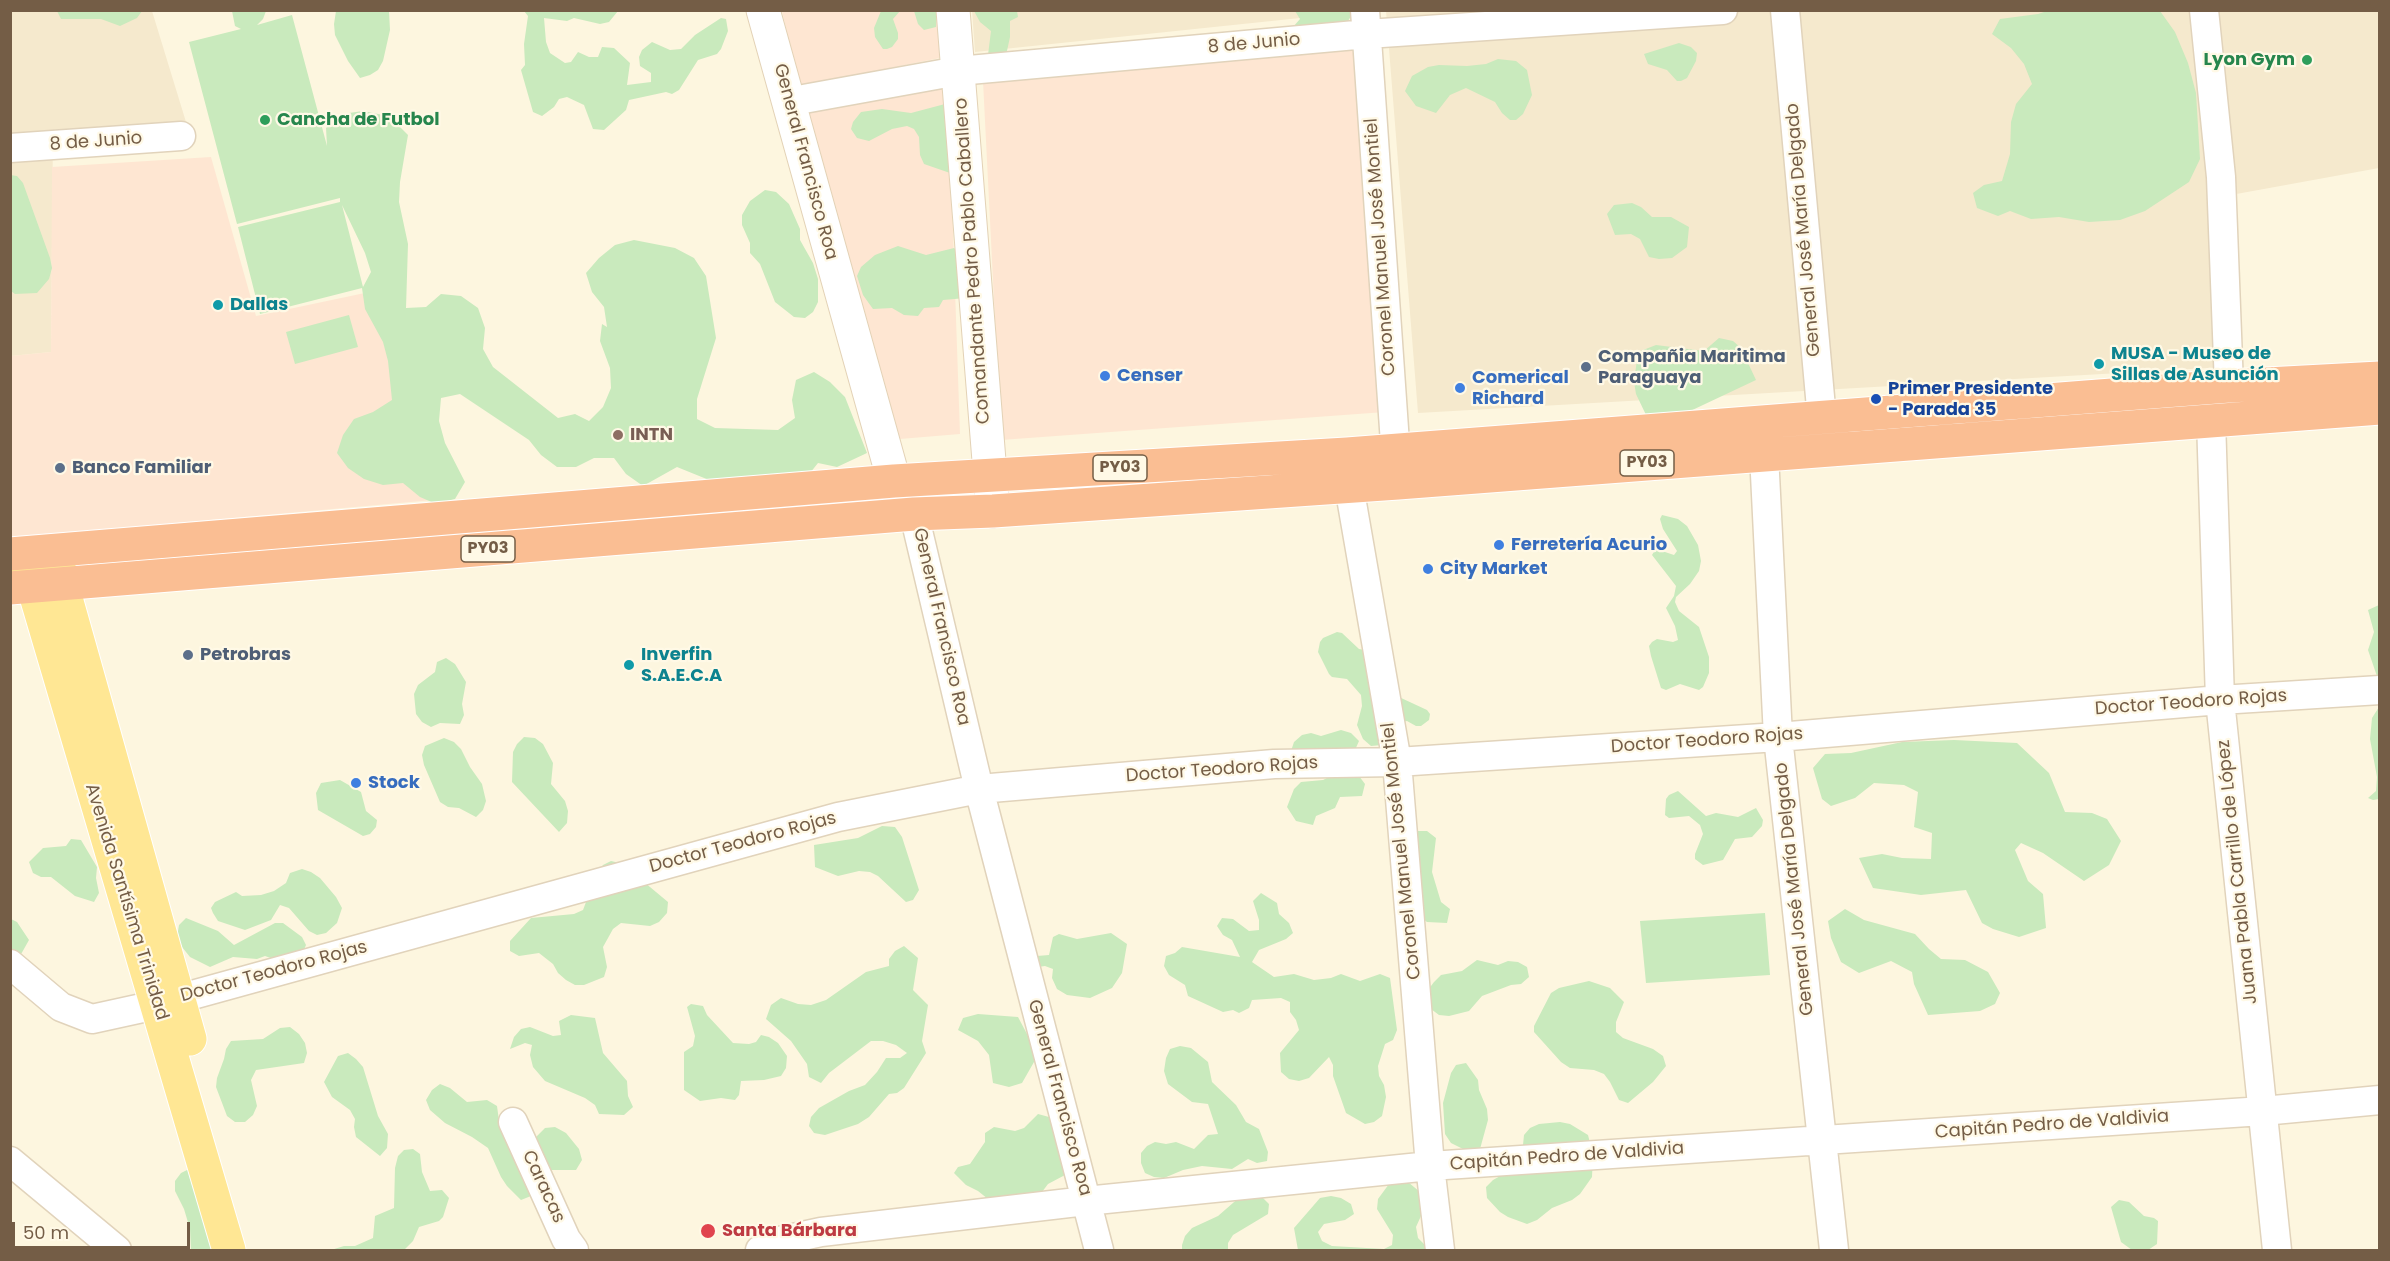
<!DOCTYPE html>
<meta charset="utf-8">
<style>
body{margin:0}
#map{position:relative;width:2390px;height:1261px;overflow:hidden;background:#fdf6df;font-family:Poppins,sans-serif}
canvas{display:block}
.frame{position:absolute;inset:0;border:12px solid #745d46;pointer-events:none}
.scale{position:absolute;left:12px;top:1222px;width:178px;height:27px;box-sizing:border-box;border:3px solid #745d46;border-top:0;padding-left:8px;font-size:18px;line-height:21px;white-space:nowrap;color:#745d46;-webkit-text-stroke:4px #fff9e6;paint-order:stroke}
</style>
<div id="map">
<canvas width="2390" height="1261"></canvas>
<div class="frame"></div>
<div class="scale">50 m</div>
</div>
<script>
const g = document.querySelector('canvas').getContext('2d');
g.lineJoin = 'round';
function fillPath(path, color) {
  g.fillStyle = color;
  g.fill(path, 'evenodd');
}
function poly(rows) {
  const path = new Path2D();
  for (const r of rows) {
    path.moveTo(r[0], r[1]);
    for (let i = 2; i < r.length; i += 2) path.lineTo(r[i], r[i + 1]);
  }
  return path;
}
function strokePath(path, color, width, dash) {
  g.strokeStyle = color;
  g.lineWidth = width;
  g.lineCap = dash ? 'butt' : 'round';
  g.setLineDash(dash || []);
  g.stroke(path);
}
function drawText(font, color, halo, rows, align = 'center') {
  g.font = font + ' Poppins,sans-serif';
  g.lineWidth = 4.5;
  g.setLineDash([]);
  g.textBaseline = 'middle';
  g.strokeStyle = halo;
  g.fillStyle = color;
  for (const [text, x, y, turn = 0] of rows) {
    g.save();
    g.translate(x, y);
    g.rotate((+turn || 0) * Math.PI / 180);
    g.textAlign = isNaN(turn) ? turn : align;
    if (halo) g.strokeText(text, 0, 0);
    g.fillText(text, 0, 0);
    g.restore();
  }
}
const residential = poly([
 [972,10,1367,11,975,52],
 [11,11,152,11,186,122,53,130,51,352,11,356],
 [1386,11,2379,11,2379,168,2209,199,2225,367,1418,413]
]);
const commercial = poly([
 [782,11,939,11,945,57,799,86],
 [1356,46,1385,412,1001,440,983,81],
 [948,87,960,434,900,439,803,108],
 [211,157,256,316,379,290,433,500,11,538,11,356,51,352,52,167]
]);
const green = poly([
 [57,11,142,11,137,18,120,26,101,19,61,19],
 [232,11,266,11,263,19,257,25,292,15,327,146,326,128,342,114,363,111,383,115,400,127,408,135,400,182,399,202,408,244,406,308,426,307,441,294,461,296,478,308,485,328,483,349,493,367,558,418,575,414,589,421,603,407,611,388,610,368,600,341,602,324,607,327,604,307,592,292,586,273,599,258,615,245,634,240,675,248,694,258,706,276,716,338,697,399,697,419,715,428,778,430,795,418,792,400,796,380,814,372,830,382,845,397,867,453,837,467,818,463,806,478,714,482,677,467,643,486,626,474,614,458,594,458,576,467,557,467,541,455,529,440,460,394,441,398,439,421,445,443,465,482,455,499,436,504,420,497,403,483,383,485,364,479,348,468,337,453,343,435,354,419,373,412,392,400,388,361,383,342,365,309,362,288,260,314,238,227,340,202,340,198,237,224,189,42,241,29,235,26],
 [342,205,365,253,371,272,363,287],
 [336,11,389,11,390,30,383,61,378,70,370,75,360,78,348,61,335,35,334,24],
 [524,11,618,11,609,22,600,24,574,18,567,21,544,18,546,42,550,53,565,63,571,62,578,52,589,57,598,57,602,47,614,48,630,63,627,85,651,82,651,73,640,66,639,57,642,50,652,42,670,50,681,49,695,35,721,18,726,19,728,31,721,49,717,54,698,60,679,90,672,94,666,92,629,100,626,110,604,130,593,129,584,105,567,97,559,99,554,107,542,116,533,112,521,70,525,65,524,44,528,16],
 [881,11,900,11,893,19,898,33,898,39,892,47,887,49,883,49,875,37,874,28],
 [914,11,937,11,936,27,924,30,918,24],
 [974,11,1017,11,1018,17,1010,21,1010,37,1005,60,988,55,991,31,980,22],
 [1295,11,1352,11,1353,13,1348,21,1293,27,1300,19],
 [2047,11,2160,11,2175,32,2188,63,2196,93,2200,159,2189,182,2145,211,2120,220,2089,222,2059,217,2031,219,2010,211,1998,216,1977,208,1973,193,1984,185,2002,181,2010,154,2011,122,2016,104,2032,84,2024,64,2011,48,1992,34,2000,19,2038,14],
 [1679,43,1691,47,1697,53,1696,61,1687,78,1681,81,1677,81,1667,70,1648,64,1644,54],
 [1498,59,1516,61,1527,70,1532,95,1523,114,1516,120,1510,120,1502,113,1495,102,1466,88,1450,95,1436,113,1416,106,1405,91,1412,76,1428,67,1439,65,1467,66,1486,64],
 [945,104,950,173,924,164,920,155,919,137,914,129,907,126,892,129,869,141,857,138,851,129,853,122,861,112,882,109,911,113],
 [10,175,17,176,23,183,50,258,52,268,49,279,37,293,15,294,11,291],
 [765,190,776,192,789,204,800,229,800,240,813,263,818,279,818,302,813,312,805,318,794,317,775,302,760,264,750,253,750,243,742,225,742,215,750,201],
 [1632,203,1641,207,1652,217,1671,217,1689,227,1687,247,1672,258,1659,259,1649,257,1640,239,1631,234,1615,235,1607,214,1614,205],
 [898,246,926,255,954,248,969,262,966,298,943,300,939,307,924,308,918,316,904,315,892,308,873,309,863,295,857,276,861,267,875,255],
 [349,315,358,347,295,364,286,332],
 [1719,338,1733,341,1741,348,1756,380,1686,413,1647,417,1636,394,1634,382,1638,352,1656,345,1704,351],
 [1662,515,1678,519,1687,526,1698,545,1701,561,1699,571,1690,584,1676,597,1675,602,1679,611,1699,627,1709,657,1709,673,1703,687,1699,690,1680,684,1666,690,1661,688,1651,656,1649,646,1652,642,1657,639,1673,642,1678,640,1675,626,1666,608,1674,596,1676,586,1652,555,1655,550,1659,550,1674,555,1677,551,1663,529,1660,519],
 [2379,605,2379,682,2368,650,2374,632,2368,610],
 [1337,632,1342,633,1359,649,1365,650,1399,697,1427,710,1430,714,1429,720,1421,726,1416,726,1407,721,1402,722,1382,745,1371,746,1363,739,1357,725,1362,706,1361,695,1347,679,1332,677,1329,674,1318,652,1320,642,1323,638],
 [446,658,455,664,466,682,462,704,464,715,460,724,440,723,431,727,422,722,416,714,414,694,418,685,435,672,437,662],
 [2379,707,2379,799,2373,800,2368,798,2376,791,2377,777,2370,739,2372,718],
 [1341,730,1351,733,1359,741,1355,750,1291,751,1294,742,1302,735,1311,733,1321,736],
 [524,737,535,738,543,744,553,763,551,784,565,801,568,811,567,823,559,832,512,782,513,752,517,744],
 [444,738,454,742,461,749,470,767,482,784,486,801,483,810,476,817,459,808,448,807,440,802,424,765,422,755,425,746],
 [1954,740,2017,743,2049,773,2065,812,2092,813,2107,819,2121,841,2109,865,2084,881,2043,853,2021,843,2015,850,2028,881,2043,894,2046,928,2019,937,1993,929,1982,923,1966,890,1921,895,1873,888,1859,858,1882,854,1902,858,1931,859,1932,833,1914,827,1918,792,1904,785,1874,783,1855,798,1831,806,1822,799,1813,768,1825,754,1851,753,1902,742],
 [1333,775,1359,776,1365,784,1362,796,1340,797,1335,808,1316,816,1313,825,1296,821,1287,807,1294,789,1301,782,1323,780],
 [340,780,361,792,366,811,377,820,376,827,370,834,363,836,318,810,316,793,321,783],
 [1678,791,1706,816,1716,813,1738,817,1756,808,1763,820,1762,826,1752,837,1735,839,1723,860,1703,865,1695,859,1695,854,1703,834,1700,825,1689,816,1669,818,1665,815,1666,799,1669,795],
 [882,826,895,827,902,837,919,890,913,900,906,902,878,876,870,872,859,871,838,876,815,867,814,845,858,838],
 [1417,831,1427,831,1436,838,1432,872,1441,902,1450,909,1447,923,1427,922,1419,916],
 [71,839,81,840,97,867,96,878,99,893,94,902,75,896,51,877,41,877,33,873,29,862,43,848,66,846],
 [611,861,632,866,644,882,668,902,667,913,659,922,650,926,621,923,613,929,603,947,607,967,604,977,584,985,575,985,566,980,558,973,553,964,539,953,519,956,510,951,510,941,531,918,574,914,583,910,597,873,603,865],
 [302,869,311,872,320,878,336,897,342,908,337,923,326,933,317,935,309,931,289,908,280,905,271,920,245,930,218,921,213,913,211,908,215,902,236,892,242,896,261,895,274,891,286,883,290,873],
 [1261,893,1277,903,1279,914,1289,923,1293,933,1286,939,1259,950,1252,962,1274,977,1294,974,1314,980,1331,978,1341,974,1360,981,1380,974,1390,978,1397,1030,1393,1040,1385,1044,1378,1066,1379,1076,1384,1085,1386,1097,1382,1116,1374,1122,1365,1124,1346,1113,1333,1076,1333,1065,1329,1057,1309,1078,1299,1081,1289,1079,1281,1072,1280,1053,1299,1030,1296,1020,1290,1012,1290,1002,1281,998,1252,1000,1249,1008,1239,1013,1233,1010,1223,1012,1188,996,1185,985,1169,975,1164,966,1166,956,1175,953,1182,947,1240,957,1232,940,1223,935,1217,926,1222,918,1233,919,1249,931,1259,930,1259,920,1253,901],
 [1845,909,1864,920,1915,934,1929,949,1941,959,1965,960,1988,972,2000,993,1995,1004,1980,1011,1928,1015,1914,984,1912,972,1891,961,1859,973,1841,962,1831,938,1828,921],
 [1765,913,1770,975,1646,983,1640,921],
 [186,918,218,931,234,945,275,923,283,923,302,937,306,945,302,954,282,962,265,956,257,959,233,957,210,967,190,957,182,947,177,937,179,925],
 [11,919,17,922,29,940,20,956,11,956],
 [1111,933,1127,944,1122,973,1112,988,1090,998,1067,995,1057,989,1052,978,1053,969,1045,966,1038,967,1037,956,1049,955,1053,937,1059,934,1077,939],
 [904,946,918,958,913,990,928,1005,922,1041,926,1053,904,1088,897,1093,889,1094,869,1117,858,1124,825,1135,814,1133,809,1126,811,1117,819,1108,849,1091,865,1085,877,1072,886,1058,900,1058,907,1053,896,1045,883,1041,871,1041,829,1073,821,1083,809,1077,807,1064,791,1041,766,1019,771,1005,781,998,798,1004,811,1005,826,1000,866,972,889,966,889,959,895,951],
 [1477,960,1498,965,1508,961,1518,962,1527,967,1529,977,1521,984,1511,985,1482,996,1469,1011,1449,1016,1439,1015,1431,1009,1428,990,1434,982,1441,975,1462,971],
 [1589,981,1610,988,1624,1002,1616,1022,1616,1032,1623,1038,1653,1049,1663,1056,1666,1066,1653,1082,1628,1103,1619,1100,1610,1082,1604,1074,1594,1070,1570,1068,1561,1062,1534,1032,1534,1026,1551,993,1559,988],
 [691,1004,703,1006,707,1015,733,1043,749,1044,756,1042,761,1035,769,1037,778,1043,787,1056,786,1068,781,1076,764,1080,741,1081,739,1095,735,1100,721,1098,700,1101,684,1090,684,1052,693,1046,695,1036,687,1007],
 [978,1014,1018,1017,1035,1049,1034,1062,1022,1083,1009,1087,993,1083,989,1055,978,1041,958,1030,963,1018],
 [571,1015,595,1018,603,1053,627,1081,628,1096,633,1107,624,1115,599,1114,595,1105,585,1098,545,1081,533,1067,530,1055,532,1045,525,1043,510,1049,514,1037,521,1029,530,1027,553,1036,561,1035,559,1021],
 [290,1027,299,1034,305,1043,307,1053,304,1063,256,1070,251,1080,257,1106,253,1115,245,1122,235,1122,227,1116,216,1087,217,1078,224,1059,226,1049,231,1041,263,1039,280,1028],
 [1180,1046,1191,1048,1208,1062,1212,1082,1236,1105,1246,1122,1259,1129,1268,1152,1267,1161,1257,1163,1248,1159,1232,1169,1202,1166,1183,1170,1164,1178,1154,1177,1145,1173,1141,1163,1141,1153,1147,1146,1155,1142,1166,1144,1176,1142,1194,1149,1208,1135,1218,1134,1208,1104,1192,1102,1168,1084,1164,1071,1166,1058,1170,1049],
 [348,1053,356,1059,363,1067,378,1116,388,1134,387,1148,380,1156,356,1137,354,1127,355,1119,350,1110,332,1097,324,1082,338,1056],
 [1466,1063,1478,1080,1479,1090,1487,1109,1488,1120,1480,1149,1469,1152,1451,1143,1445,1134,1443,1103,1451,1073,1456,1065],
 [440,1084,450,1088,467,1102,487,1100,497,1106,500,1128,531,1142,545,1128,555,1127,566,1133,579,1149,582,1160,576,1170,545,1170,531,1196,521,1200,507,1186,501,1177,488,1148,472,1137,445,1123,430,1110,426,1100,432,1090],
 [1038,1114,1049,1117,1056,1125,1065,1175,1048,1184,1042,1192,1039,1202,998,1207,978,1191,966,1185,954,1173,958,1167,970,1164,985,1142,985,1133,994,1127,1015,1131,1024,1128],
 [1560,1122,1570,1124,1588,1135,1593,1155,1592,1177,1580,1194,1572,1200,1552,1208,1537,1220,1527,1224,1508,1217,1500,1212,1487,1198,1486,1187,1493,1180,1511,1170,1522,1155,1524,1135,1530,1128,1539,1124],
 [413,1149,420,1154,422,1172,430,1191,442,1190,449,1198,443,1217,439,1221,419,1227,413,1241,404,1250,331,1250,344,1246,355,1246,373,1238,375,1216,394,1208,395,1168,398,1156,404,1150],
 [191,1168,224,1250,191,1250,190,1229,184,1209,175,1191,175,1181,181,1173],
 [1408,1182,1426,1197,1425,1207,1416,1227,1418,1238,1425,1245,1437,1250,1298,1250,1294,1228,1320,1198,1331,1196,1341,1198,1351,1204,1354,1214,1345,1220,1324,1224,1318,1232,1322,1241,1332,1246,1384,1249,1392,1245,1393,1235,1377,1209,1378,1199,1389,1184],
 [1241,1196,1262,1197,1269,1204,1268,1214,1233,1235,1228,1243,1228,1250,1182,1250,1182,1245,1185,1236,1192,1228,1218,1216],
 [2119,1200,2129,1202,2144,1216,2154,1218,2158,1221,2157,1244,2148,1250,2132,1250,2121,1242,2111,1207]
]);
const street = poly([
 [1365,10,1397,472],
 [1785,10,1824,441],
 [2204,10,2221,177,2229,386,2211,420,2220,700,2277,1250],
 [787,102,958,71,1367,34,1723,10],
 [10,148,181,136],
 [1764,454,1778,737,1834,1250],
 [1348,464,1349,486,1397,762,1430,1166,1440,1250],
 [914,514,979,789,1099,1250],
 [10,964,61,1007,92,1019,156,1005,838,817,979,789,1274,764,1397,762,1778,737,2220,700,2380,690],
 [513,1122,566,1239,574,1250],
 [10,1161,117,1250],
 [760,1250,775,1242,821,1232,1086,1201,1430,1166,2263,1111,2380,1100]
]);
const secondary = poly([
 [763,10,894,481,909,506],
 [953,10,993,511]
]);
const primary = poly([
 [57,556,62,584,190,1039],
 [25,559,229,1250]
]);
const highway = poly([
 [10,554,894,481,1347,454,2229,386,2380,378],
 [10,588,914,514,993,511,1398,483,2380,408]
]);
const markers = [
 [2307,60,6,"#2e9e5b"],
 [265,120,6,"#2e9e5b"],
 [218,305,6,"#0f9aa8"],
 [2099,364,6,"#0f9aa8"],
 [1586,367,6,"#5c6f8a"],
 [1105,376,6,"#3f7fe0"],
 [1460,388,6,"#3f7fe0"],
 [1876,399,6,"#1a4fb4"],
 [618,435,6,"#8d6e63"],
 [60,468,6,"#5c6f8a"],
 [1499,545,6,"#3f7fe0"],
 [1428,569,6,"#3f7fe0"],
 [188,655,6,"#5c6f8a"],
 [629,665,6,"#0f9aa8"],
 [356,783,6,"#3f7fe0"],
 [708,1231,8,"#e0444e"]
];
const shields = [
 [1647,463,54],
 [1120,468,54],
 [488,549,54]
];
const shieldNames = [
 ["PY03",1647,463],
 ["PY03",1120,468],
 ["PY03",488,549]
];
const streetNames = [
 ["8 de Junio",1254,44,-5],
 ["8 de Junio",96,142,-4],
 ["General Francisco Roa",805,162,75],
 ["General José María Delgado",1804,230,-95],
 ["Coronel Manuel José Montiel",1381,247,-94],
 ["Comandante Pedro Pablo Caballero",973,261,-94],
 ["General Francisco Roa",941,627,77],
 ["Doctor Teodoro Rojas",2191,703,-4],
 ["Doctor Teodoro Rojas",1707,741,-4],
 ["Doctor Teodoro Rojas",1222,770,-4],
 ["Doctor Teodoro Rojas",743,843,-15],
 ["Coronel Manuel José Montiel",1402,851,-96],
 ["Juana Pabla Carrillo de López",2238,872,-96],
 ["General José María Delgado",1795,889,-96],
 ["Avenida Santísima Trinidad",126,902,73],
 ["Doctor Teodoro Rojas",274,972,-15],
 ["General Francisco Roa",1059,1098,75],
 ["Capitán Pedro de Valdivia",2052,1125,-4],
 ["Capitán Pedro de Valdivia",1567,1157,-4],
 ["Caracas",543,1187,65]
];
const leisureNames = [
 ["Lyon Gym",2295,60],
 ["Cancha de Futbol",277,120,"left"]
];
const cultureNames = [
 ["Dallas",230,305],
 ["MUSA - Museo de",2111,354],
 ["Sillas de Asunción",2111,375],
 ["Inverfin",641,655],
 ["S.A.E.C.A",641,676]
];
const serviceNames = [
 ["Compañia Maritima",1598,357],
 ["Paraguaya",1598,378],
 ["Banco Familiar",72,468],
 ["Petrobras",200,655]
];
const shopNames = [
 ["Censer",1117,376],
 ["Comerical",1472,378],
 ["Richard",1472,399],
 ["Ferretería Acurio",1511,545],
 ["City Market",1440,569],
 ["Stock",368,783]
];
const transitNames = [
 ["Primer Presidente",1888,389],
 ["- Parada 35",1888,410]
];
const educationNames = [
 ["INTN",630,435]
];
const healthNames = [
 ["Santa Bárbara",722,1231]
];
fillPath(residential, '#f5e9cd');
fillPath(commercial, '#fee6d2');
fillPath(green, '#c9eabd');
strokePath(street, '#e1d3bb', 31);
strokePath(secondary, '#e3d2b6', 35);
strokePath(primary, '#fff', 35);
strokePath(highway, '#fff', 35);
strokePath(street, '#fff', 28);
strokePath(secondary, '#fff', 33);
strokePath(primary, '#ffe794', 33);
strokePath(highway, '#fabe93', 33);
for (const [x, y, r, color] of markers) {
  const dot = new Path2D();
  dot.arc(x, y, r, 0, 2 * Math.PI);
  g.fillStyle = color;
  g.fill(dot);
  strokePath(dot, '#fff9e6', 2);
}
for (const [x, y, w] of shields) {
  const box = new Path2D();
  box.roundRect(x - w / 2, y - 13, w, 26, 4.5);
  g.fillStyle = '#fff9e6';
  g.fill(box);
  strokePath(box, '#745d46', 1.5);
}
drawText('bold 16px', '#745d46', null, shieldNames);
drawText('18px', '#745d46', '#fff9e6', streetNames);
drawText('bold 18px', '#27864d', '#fff9e6', leisureNames, 'right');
drawText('bold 18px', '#0d838f', '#fff9e6', cultureNames, 'left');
drawText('bold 18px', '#4e5e75', '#fff9e6', serviceNames, 'left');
drawText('bold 18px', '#366cbe', '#fff9e6', shopNames, 'left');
drawText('bold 18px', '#164399', '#fff9e6', transitNames, 'left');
drawText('bold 18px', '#785e54', '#fff9e6', educationNames, 'left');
drawText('bold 18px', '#be3a42', '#fff9e6', healthNames, 'left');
</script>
